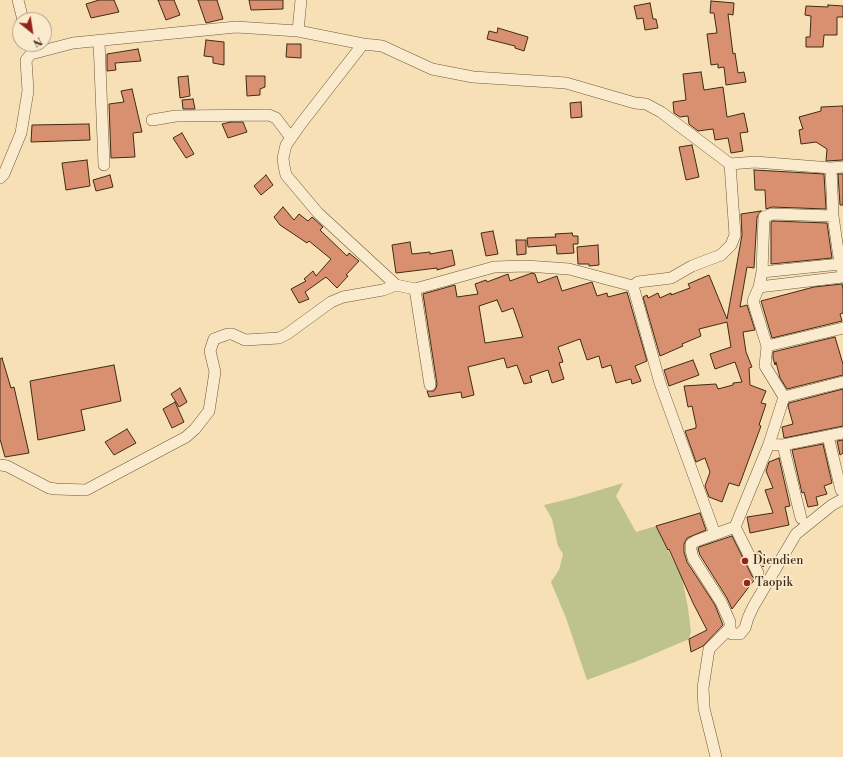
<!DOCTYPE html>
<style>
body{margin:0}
#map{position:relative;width:843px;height:757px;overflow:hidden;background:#f7e0b5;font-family:"Libre Bodoni",serif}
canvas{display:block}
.north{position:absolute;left:12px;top:12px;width:40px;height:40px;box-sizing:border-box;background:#faebcf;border:1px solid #af9e85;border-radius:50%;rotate:150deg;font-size:11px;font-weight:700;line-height:16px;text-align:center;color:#3f2b15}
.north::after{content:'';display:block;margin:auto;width:14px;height:18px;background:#8f2418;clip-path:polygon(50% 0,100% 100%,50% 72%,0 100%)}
</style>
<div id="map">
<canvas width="843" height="757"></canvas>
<div class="north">N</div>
</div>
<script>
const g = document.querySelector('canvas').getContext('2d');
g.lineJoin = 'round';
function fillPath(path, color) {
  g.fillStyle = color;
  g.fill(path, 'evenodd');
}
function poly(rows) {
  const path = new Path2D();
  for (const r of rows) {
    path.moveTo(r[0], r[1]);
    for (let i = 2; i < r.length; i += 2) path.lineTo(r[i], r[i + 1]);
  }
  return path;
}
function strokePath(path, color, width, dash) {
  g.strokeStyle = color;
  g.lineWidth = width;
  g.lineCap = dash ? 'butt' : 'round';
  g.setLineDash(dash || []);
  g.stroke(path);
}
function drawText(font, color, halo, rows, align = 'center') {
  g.font = font + ' "Libre Bodoni",serif';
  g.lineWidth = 3.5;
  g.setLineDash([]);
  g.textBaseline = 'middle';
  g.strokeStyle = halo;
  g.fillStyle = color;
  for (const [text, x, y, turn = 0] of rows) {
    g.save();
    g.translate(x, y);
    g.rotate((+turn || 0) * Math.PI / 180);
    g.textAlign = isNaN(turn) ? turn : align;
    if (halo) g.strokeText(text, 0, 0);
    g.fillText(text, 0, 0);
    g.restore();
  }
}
const green = poly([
 [623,483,616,496,636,532,656,526,682,578,688,608,691,632,689,639,635,662,587,680,566,618,551,582,559,570,563,554,558,546,552,519,544,505,573,498]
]);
const building = poly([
 [99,0,114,0,119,12,91,18,86,4,99,0],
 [158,0,174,0,180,15,166,20,158,0],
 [198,0,217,0,223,19,206,23,198,0],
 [249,0,283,0,283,9,251,10,249,0],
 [711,1,734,3,733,15,728,14,733,54,735,53,738,73,744,72,746,82,726,85,724,67,718,68,718,64,711,65,707,34,717,33,714,13,710,13,711,1],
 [650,3,653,19,656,19,658,28,645,30,643,18,637,19,634,6,650,3],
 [828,5,843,6,843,17,837,17,837,35,824,35,823,47,806,47,806,37,810,37,811,16,805,15,806,6,828,7,828,5],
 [498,28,528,37,524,51,515,48,515,46,487,39,489,31,497,33,498,28],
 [206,40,224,42,224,65,213,63,213,57,204,56,206,40],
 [287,44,301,44,301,58,286,57,287,44],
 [138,49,141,61,115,63,116,70,107,71,107,54,138,49],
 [701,72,704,90,723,87,727,117,744,113,748,132,740,133,743,151,731,153,728,138,715,140,713,129,698,131,689,124,688,116,680,117,674,113,673,102,686,100,683,74,701,72],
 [188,76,190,96,180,98,178,77,188,76],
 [246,76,265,76,265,87,260,89,260,95,247,96,246,76],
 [132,89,142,132,133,133,135,157,111,158,109,104,124,102,121,91,132,89],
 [193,99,195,109,183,109,182,100,193,99],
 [581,102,582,117,571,118,570,103,581,102],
 [843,106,843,160,826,161,827,149,816,142,801,144,799,130,803,129,799,117,821,111,821,107,843,106],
 [231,122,243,122,247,132,228,138,222,124,231,122],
 [89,124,90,140,31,142,32,125,89,124],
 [182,133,194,154,186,158,173,138,182,133],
 [692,145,699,177,686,180,679,147,692,145],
 [87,160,90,186,66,190,62,163,87,160],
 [754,170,824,174,826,209,772,207,766,209,765,190,755,190,754,170],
 [838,174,843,174,843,205,840,205,838,174],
 [110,175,113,187,96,191,93,180,110,175],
 [266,175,273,185,261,195,254,186,266,175],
 [283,207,294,220,299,214,308,221,312,217,323,227,320,230,347,256,349,253,359,261,346,275,348,276,337,288,326,277,305,292,309,299,299,303,291,289,306,281,304,279,313,271,316,276,331,259,309,241,307,243,280,225,274,217,283,207],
 [761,211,757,217,754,268,747,267,740,307,747,305,755,330,743,332,746,352,752,367,749,368,750,385,766,391,761,403,766,404,759,425,761,426,739,486,729,483,722,502,709,497,705,486,710,472,705,458,696,462,685,431,696,428,696,425,692,406,688,407,684,386,716,384,718,389,733,385,733,383,742,382,735,362,715,369,710,354,731,347,727,322,699,329,701,336,682,344,683,346,660,356,643,297,647,295,648,298,658,293,660,298,671,293,671,295,690,288,688,284,709,275,727,319,742,235,741,214,761,211],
 [773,221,827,223,832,258,771,264,771,222,773,221],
 [493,231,498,254,486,256,481,233,493,231],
 [572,233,573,236,578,236,578,244,573,244,574,253,557,254,556,245,528,247,527,238,556,237,555,234,572,233],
 [516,240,526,240,526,254,517,255,516,240],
 [410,242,412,254,430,252,430,254,452,250,455,265,437,270,437,268,396,273,392,245,410,242],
 [598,245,599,265,589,266,589,264,578,264,577,247,598,245],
 [532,273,535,274,538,283,557,276,562,291,592,282,597,296,607,293,608,297,627,292,647,361,635,366,641,381,632,384,631,379,616,383,611,365,602,368,599,356,587,360,580,339,558,347,563,362,559,363,564,379,552,383,548,370,530,376,532,382,524,384,517,365,507,368,504,358,468,367,474,395,462,398,461,392,429,397,427,391,434,391,436,388,437,384,423,294,455,285,457,297,478,294,475,284,486,280,487,282,508,274,510,281,532,273],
 [497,300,502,312,513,308,523,337,485,343,479,306,497,300],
 [842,284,843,289,843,313,840,314,842,321,772,338,761,301,814,287,842,284],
 [835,337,843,364,843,375,787,389,780,378,776,362,775,365,773,358,773,352,835,337],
 [2,358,11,388,14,387,29,453,5,457,0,439,0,359,2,358],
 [693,360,699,375,669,386,664,370,693,360],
 [114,365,121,401,81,410,85,430,38,440,30,381,114,365],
 [180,388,187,402,179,407,171,394,180,388],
 [843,389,843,426,784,438,782,427,793,424,788,406,789,403,843,389],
 [175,402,184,422,172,428,163,409,175,402],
 [127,429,136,443,114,455,105,442,127,429],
 [843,440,843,453,840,455,837,441,843,440],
 [823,444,832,483,824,486,827,494,816,497,818,505,808,507,804,492,802,493,792,450,823,444],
 [779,458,790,506,785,507,789,525,750,533,747,517,773,513,765,490,773,488,766,471,769,462,779,458],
 [700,513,706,530,687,538,684,544,684,552,687,562,715,605,723,625,703,646,691,652,689,639,707,630,693,603,669,549,668,550,656,526,700,513],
 [732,536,752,576,755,579,732,609,727,598,700,555,698,549,699,547,732,536],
 [760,551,766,562,763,567,756,553,760,551]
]);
const street = poly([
 [18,0,23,20],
 [298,31,301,0],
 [99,41,104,165],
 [363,44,300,125,291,138,286,145,283,158,284,166,286,175,318,213,396,285,415,289,494,267,526,266,569,269,633,286,638,282,671,278,692,266,721,255,731,245,735,235,730,164],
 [152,120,176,116,269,115,276,118,291,138],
 [831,168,833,216,840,264,843,273],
 [0,178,4,174,21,133,28,91,26,60,31,54,73,43,236,27,298,31,363,44,382,46,432,69,473,77,566,83,635,103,646,104,661,112,730,164,755,162,831,168,843,167],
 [762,272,840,264],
 [633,286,660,383,715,534],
 [759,287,843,277],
 [415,289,430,385],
 [767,346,843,328],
 [784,397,765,366,767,346,753,301,759,287,762,272,764,217,772,214,833,216],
 [828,436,841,490],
 [769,444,784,397,843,382],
 [783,445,801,518],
 [0,465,7,466,49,488,56,489,86,490,186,437,195,429,209,411,215,372,210,351,214,339,228,334,232,334,245,340,279,338,287,334,331,302,343,297,383,290,396,285],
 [758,573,735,527,769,444,783,445,843,433],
 [730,628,732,634,740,634,745,628,748,618,753,607,796,534,832,505,843,499],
 [716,757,704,708,703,688,709,649,730,628,730,622,721,602,693,558,691,550,691,544,696,541,735,527]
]);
const markers = [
 [745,561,4,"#8f2418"],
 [747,583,4,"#8f2418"]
];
const poiNames = [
 ["Diendien",753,561],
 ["Taopik",755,583]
];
fillPath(green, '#bec28c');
fillPath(building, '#d99070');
strokePath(building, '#3f2b15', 1);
strokePath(street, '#6d583d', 12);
strokePath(street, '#faebcf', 11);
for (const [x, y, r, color] of markers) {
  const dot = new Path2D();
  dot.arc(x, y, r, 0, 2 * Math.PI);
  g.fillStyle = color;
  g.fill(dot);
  strokePath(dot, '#faebcf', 1.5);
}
drawText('12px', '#3f2b15', '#faebcf', poiNames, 'left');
</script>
